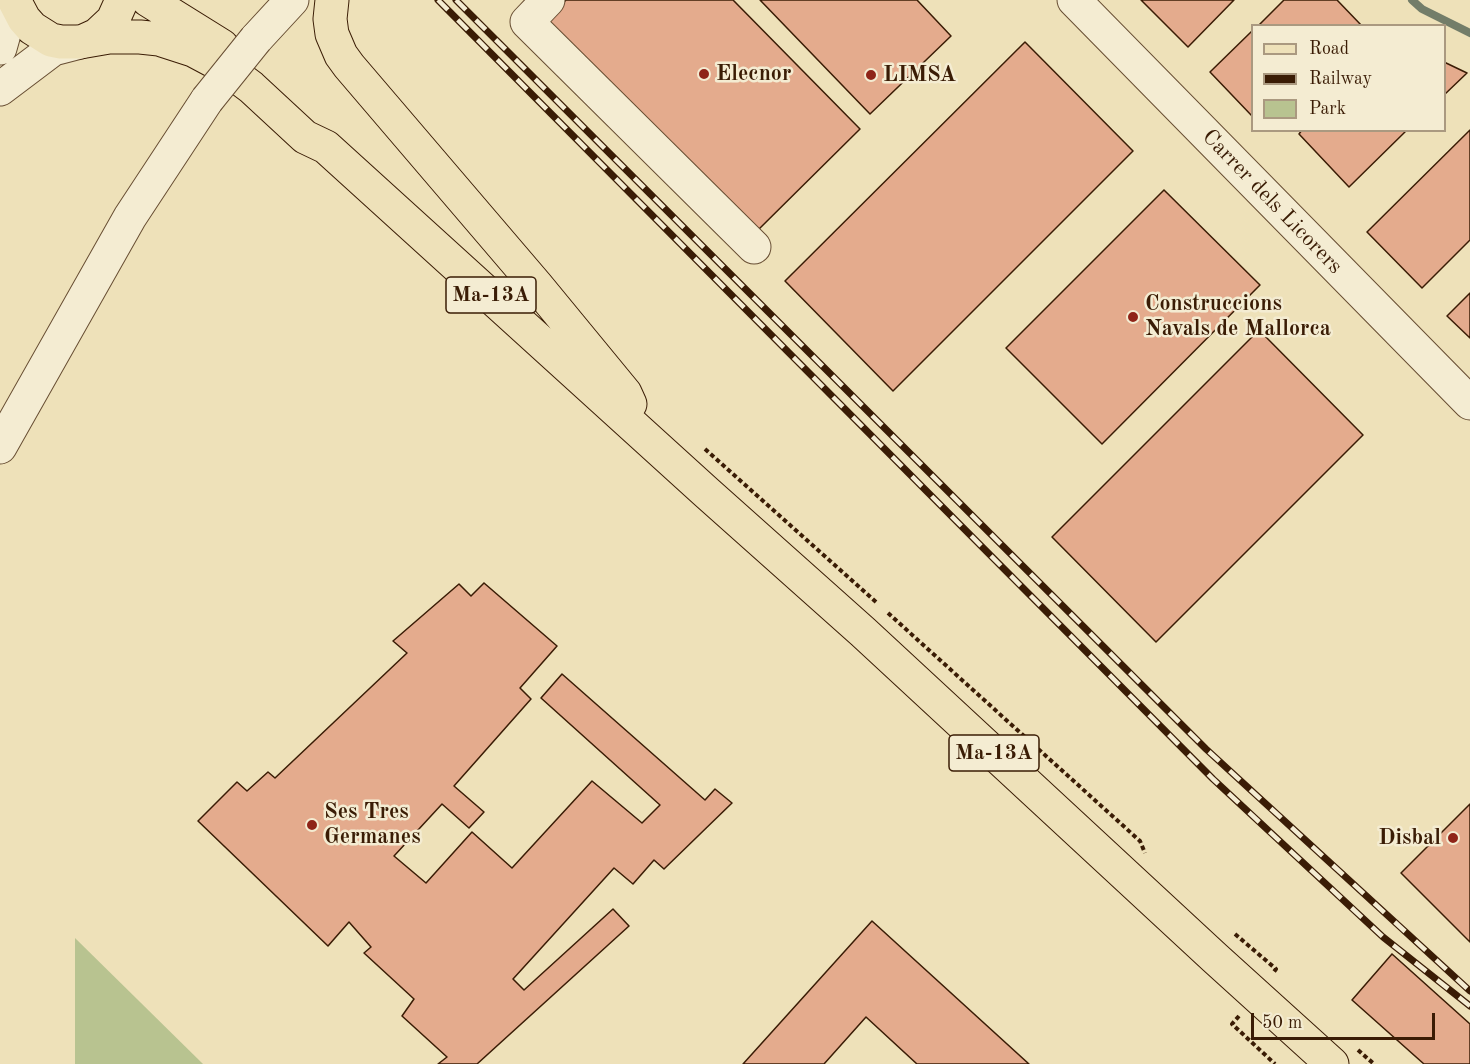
<!DOCTYPE html>
<style>
body{margin:0}
#map{position:relative;width:1470px;height:1064px;overflow:hidden;background:#eee1b9;font-family:"Old Standard TT",serif}
canvas{display:block}
.legend{position:absolute;left:1251px;top:24px;width:195px;height:108px;box-sizing:border-box;background:#f4ecd2;border:2px solid #aa9980;margin:0;padding:8px 10px;list-style:none;font-size:18px;color:#3a1c05}
.legend li{display:flex;align-items:center;gap:12px;height:30px}
.legend b{width:30px;border:2px solid #aa9980}
.scale{position:absolute;left:1251px;top:1013px;width:184px;height:27px;box-sizing:border-box;border:3px solid #3a1c05;border-top:0;padding-left:8px;font-size:18px;line-height:21px;white-space:nowrap;color:#3a1c05;-webkit-text-stroke:4px #f4ecd2;paint-order:stroke}
</style>
<div id="map">
<canvas width="1470" height="1064"></canvas>
<ul class="legend">
<li><b style="height:8px;background:#eee1b9"></b>Road</li>
<li><b style="height:8px;background:#3a1c05"></b>Railway</li>
<li><b style="height:16px;background:#b8c390"></b>Park</li>
</ul>
<div class="scale">50 m</div>
</div>
<script>
const g = document.querySelector('canvas').getContext('2d');
g.lineJoin = 'round';
function fillPath(path, color) {
  g.fillStyle = color;
  g.fill(path, 'evenodd');
}
function poly(rows) {
  const path = new Path2D();
  for (const r of rows) {
    path.moveTo(r[0], r[1]);
    for (let i = 2; i < r.length; i += 2) path.lineTo(r[i], r[i + 1]);
  }
  return path;
}
function strokePath(path, color, width, dash) {
  g.strokeStyle = color;
  g.lineWidth = width;
  g.lineCap = dash ? 'butt' : 'round';
  g.setLineDash(dash || []);
  g.stroke(path);
}
function drawText(font, color, halo, rows, align = 'center') {
  g.font = font + ' "Old Standard TT",serif';
  g.lineWidth = 5;
  g.setLineDash([]);
  g.textBaseline = 'middle';
  g.strokeStyle = halo;
  g.fillStyle = color;
  for (const [text, x, y, turn = 0] of rows) {
    g.save();
    g.translate(x, y);
    g.rotate((+turn || 0) * Math.PI / 180);
    g.textAlign = isNaN(turn) ? turn : align;
    if (halo) g.strokeText(text, 0, 0);
    g.fillText(text, 0, 0);
    g.restore();
  }
}
const green = poly([
 [75,938,203,1064,75,1064]
]);
const stream = poly([
 [1412,0,1422,9,1470,33]
]);
const building = poly([
 [566,0,733,0,860,129,757,231,547,19,566,0],
 [760,0,917,0,951,36,870,114,760,0],
 [1141,0,1234,0,1188,47,1141,0],
 [1284,0,1337,0,1362,26,1258,26,1284,0],
 [1252,31,1252,116,1210,72,1252,31],
 [1025,42,1133,151,893,391,785,281,1025,42],
 [1444,62,1467,73,1444,95,1444,62],
 [1302,130,1407,130,1349,187,1299,134,1302,130],
 [1470,130,1470,240,1422,288,1367,232,1470,130],
 [1164,190,1260,285,1102,444,1006,348,1164,190],
 [1470,293,1470,338,1447,316,1470,293],
 [1259,330,1363,435,1156,642,1052,537,1259,330],
 [484,583,557,646,520,688,531,699,454,786,484,812,469,828,442,804,394,856,426,883,472,832,512,868,592,781,642,823,660,805,541,698,562,674,705,800,715,789,732,803,664,869,654,860,633,884,614,868,513,979,524,990,613,909,629,926,477,1064,438,1064,447,1057,402,1016,414,999,364,953,371,947,349,922,328,946,198,821,237,782,247,791,268,772,275,778,407,653,393,641,459,584,471,596,484,583],
 [1470,804,1470,942,1401,873,1470,804],
 [872,921,1029,1064,917,1064,866,1017,824,1064,743,1064,872,921],
 [1392,954,1470,1024,1470,1064,1424,1064,1352,1000,1392,954]
]);
const path = poly([
 [705,449,876,602],
 [888,613,1140,841,1145,853],
 [1235,934,1276,969,1273,973],
 [1239,1016,1232,1024,1275,1064],
 [1358,1050,1374,1064]
]);
const minor = poly([
 [548,0,527,22,754,247],
 [1074,0,1470,403],
 [256,39,292,0],
 [0,48,7,23,6,0],
 [0,89,53,49,80,42],
 [0,447,130,217,207,100]
]);
const major = poly([
 [14,0,24,19,32,28,51,40,61,42,80,42,109,37,140,37,159,39,193,50,223,66,251,87,305,137,326,147,706,492,863,632,1215,958,1332,1064],
 [148,0,222,46],
 [332,0,330,19,332,34,341,55,349,66,537,286,625,393,630,404],
 [86,40,97,35,113,20,122,0]
]);
const rail = poly([
 [438,0,1213,779,1383,937,1470,1006],
 [456,0,1206,749,1470,991]
]);
const minorBridge = poly([
 [207,100,256,39]
]);
const markers = [
 [704,74,6,"#8f2418"],
 [871,75,6,"#8f2418"],
 [1133,317,6,"#8f2418"],
 [312,825,6,"#8f2418"],
 [1453,838,6,"#8f2418"]
];
const shields = [
 [491,295,90],
 [994,753,90]
];
const shieldNames = [
 ["Ma-13A",491,295],
 ["Ma-13A",994,753]
];
const poiNames = [
 ["Elecnor",716,74],
 ["LIMSA",883,75],
 ["Construccions",1145,304],
 ["Navals de Mallorca",1145,329],
 ["Ses Tres",324,812],
 ["Germanes",324,837],
 ["Disbal",1441,838,"right"]
];
const streetNames = [
 ["Carrer dels Licorers",1272,202,46]
];
fillPath(green, '#b8c390');
strokePath(stream, '#737d69', 8);
fillPath(building, '#e4ab8d');
strokePath(building, '#3a1c05', 1.5);
strokePath(minor, '#674d32', 35);
strokePath(major, '#3a1c05', 35);
strokePath(path, '#3a1c05', 4, [4.5, 3]);
strokePath(minor, '#f4ecd2', 33);
strokePath(major, '#eee1b9', 33);
strokePath(rail, '#3a1c05', 7);
strokePath(rail, '#f4ecd2', 4.5, [14]);
strokePath(minorBridge, '#674d32', 35, []);
strokePath(minorBridge, '#f4ecd2', 33);
for (const [x, y, r, color] of markers) {
  const dot = new Path2D();
  dot.arc(x, y, r, 0, 2 * Math.PI);
  g.fillStyle = color;
  g.fill(dot);
  strokePath(dot, '#f4ecd2', 2);
}
for (const [x, y, w] of shields) {
  const box = new Path2D();
  box.roundRect(x - w / 2, y - 18, w, 36, 4.5);
  g.fillStyle = '#f4ecd2';
  g.fill(box);
  strokePath(box, '#3a1c05', 1.5);
}
drawText('bold 21px', '#3a1c05', null, shieldNames);
drawText('bold 22px', '#3a1c05', '#f4ecd2', poiNames, 'left');
drawText('22px', '#3a1c05', '#f4ecd2', streetNames);
</script>
